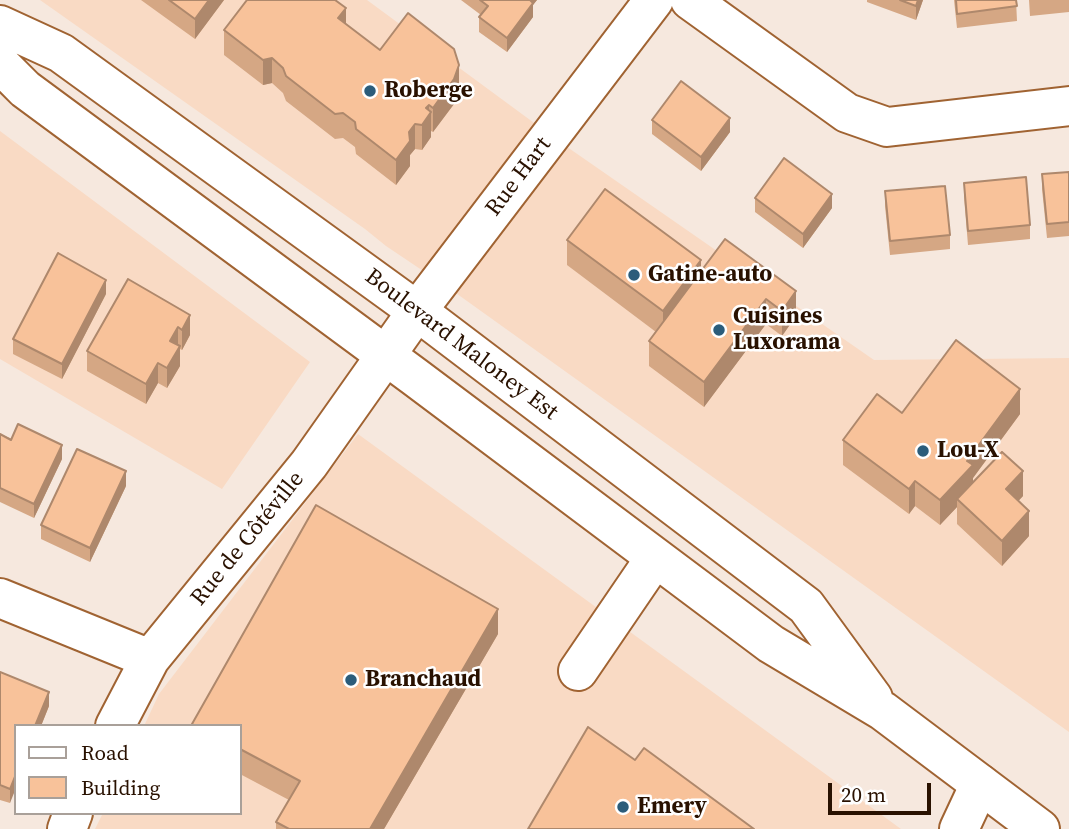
<!DOCTYPE html>
<meta charset="utf-8">
<style>
body{margin:0}
#map{position:relative;width:1069px;height:829px;overflow:hidden;background:#f6e8de;font-family:"Source Serif 4",serif}
canvas{display:block}
.legend{position:absolute;left:14px;top:724px;width:228px;height:91px;box-sizing:border-box;background:#fff;border:2px solid #a9a099;margin:0;padding:9px 12px;list-style:none;font-size:21px;color:#291100}
.legend li{display:flex;align-items:center;gap:14px;height:35px}
.legend b{width:35px;border:2px solid #a9a099}
.scale{position:absolute;left:828px;top:783px;width:103px;height:32px;box-sizing:border-box;border:4px solid #291100;border-top:0;padding-left:9px;font-size:21px;line-height:24px;white-space:nowrap;color:#291100;-webkit-text-stroke:5px #fff;paint-order:stroke}
</style>
<div id="map">
<canvas width="1069" height="829"></canvas>
<ul class="legend">
<li><b style="height:9px;background:#fff"></b>Road</li>
<li><b style="height:19px;background:#f8c29a"></b>Building</li>
</ul>
<div class="scale">20 m</div>
</div>
<script>
const g = document.querySelector('canvas').getContext('2d');
g.lineJoin = 'round';
function fillPath(path, color) {
  g.fillStyle = color;
  g.fill(path, 'evenodd');
}
function poly(rows) {
  const path = new Path2D();
  for (const r of rows) {
    path.moveTo(r[0], r[1]);
    for (let i = 2; i < r.length; i += 2) path.lineTo(r[i], r[i + 1]);
  }
  return path;
}
function strokePath(path, color, width, dash) {
  g.strokeStyle = color;
  g.lineWidth = width;
  g.lineCap = dash ? 'butt' : 'round';
  g.setLineDash(dash || []);
  g.stroke(path);
}
function drawText(font, color, halo, rows, align = 'center') {
  g.font = font + ' "Source Serif 4",serif';
  g.lineWidth = 5;
  g.setLineDash([]);
  g.textBaseline = 'middle';
  g.strokeStyle = halo;
  g.fillStyle = color;
  for (const [text, x, y, turn = 0] of rows) {
    g.save();
    g.translate(x, y);
    g.rotate((+turn || 0) * Math.PI / 180);
    g.textAlign = isNaN(turn) ? turn : align;
    if (halo) g.strokeText(text, 0, 0);
    g.fillText(text, 0, 0);
    g.restore();
  }
}
const built = poly([
 [40,0,367,0,560,142,874,360,1069,358,1069,732,453,291,386,246,365,229],
 [0,131,310,362,222,489,0,359],
 [358,434,901,829,95,829,103,813,240,813,240,726,144,726,159,694]
]);
const minor = poly([
 [690,0,847,113,887,127,1069,106],
 [0,598,150,659],
 [578,671,655,558],
 [115,726,150,659,309,464,417,311,654,0],
 [67,829,73,813],
 [959,829,980,784]
]);
const major = poly([
 [0,25,61,53,417,311,806,606,873,698],
 [0,64,25,89,415,377,771,644,883,711,1040,829]
]);
const wall = poly([
 [141,0,224,0,195,39],
 [461,0,537,0,533,5,533,17,507,52,479,32,479,17,481,15],
 [867,0,923,0,916,20,867,2],
 [954,0,1016,0,1017,21,957,28],
 [1029,0,1069,0,1069,12,1030,16],
 [346,24,380,50,459,90,454,104,433,132,431,131,431,137,422,150,415,149,410,155,410,166,396,185,356,154,355,147,343,138,335,139,286,101,283,93,272,83,263,85,224,55,224,30],
 [652,120,730,132,701,171,652,134],
 [1069,172,1069,236,1047,238,1042,189,1042,174],
 [964,183,1030,225,1030,239,968,245,964,197],
 [885,191,950,235,950,249,890,255,885,206],
 [755,198,832,208,803,248,755,212],
 [725,239,796,316,782,336,766,324,704,407,649,366,649,341,656,332,567,265,567,240,701,271],
 [128,279,190,335,182,350,180,349,180,366,167,388,158,383,146,404,87,371,87,351],
 [106,294,62,379,13,354,13,339],
 [902,413,1020,414,973,478,973,482,1023,496,1018,501,1029,536,1002,566,957,524,957,507,940,525,915,506,909,514,843,465,843,440],
 [0,434,62,459,34,518,0,502],
 [126,486,90,562,41,539,41,525],
 [498,634,384,829,276,829,276,822,289,800,240,774,240,726,192,726,192,724],
 [0,672,49,706,41,726,16,726,10,803,0,800]
]);
const shadedWall = poly([
 [209,0,224,0,195,39,195,19],
 [528,0,537,0,533,5,533,17,507,52,507,38],
 [918,0,923,0,916,20,916,6],
 [346,8,346,33,338,18],
 [272,58,272,83,263,85,263,60],
 [459,65,459,90,454,104,433,132,433,108],
 [429,105,429,115,431,112,431,137,422,150,422,125,426,108],
 [730,118,730,132,701,171,701,157],
 [415,124,415,149,410,155,410,166,396,185,396,160,409,132],
 [832,194,832,208,803,248,803,234],
 [701,260,701,285,663,336,663,311],
 [106,280,106,294,62,379,62,364],
 [796,291,796,316,782,336,782,311],
 [766,299,766,324,704,407,704,382],
 [190,315,190,335,182,350,182,330],
 [178,327,178,348,170,341],
 [180,346,180,366,167,388,167,368],
 [158,363,158,383,146,404,146,384],
 [1020,389,1020,414,973,478,973,490,957,499,957,507,940,525,940,500,967,461],
 [62,445,62,459,34,518,34,504],
 [126,471,126,486,90,562,90,548],
 [1023,471,1023,496,1006,514,1006,489],
 [915,481,915,506,909,514,909,489],
 [1029,511,1029,536,1002,566,1002,541],
 [498,609,498,634,384,829,370,829],
 [49,692,49,706,41,726,35,726],
 [16,774,16,788,10,803,10,789]
]);
const building = poly([
 [169,0,209,0,195,19,169,0],
 [247,0,335,0,346,8,338,18,380,50,408,13,454,49,459,65,454,79,433,108,429,105,426,108,431,112,422,125,415,124,409,132,410,141,396,160,356,129,355,122,343,113,335,114,286,76,283,68,272,58,263,60,224,30,247,0],
 [480,0,530,0,533,3,507,38,479,17,488,6,480,0],
 [900,0,918,0,916,6,900,0],
 [956,0,1016,0,1017,6,957,14,956,0],
 [681,81,730,118,701,157,652,120,681,81],
 [784,158,832,194,803,234,755,198,784,158],
 [1069,172,1069,222,1047,224,1042,174,1069,172],
 [1026,177,1030,225,968,231,964,183,1026,177],
 [945,186,950,235,890,241,885,191,945,186],
 [605,189,701,260,663,311,567,240,605,189],
 [725,239,796,291,782,311,766,299,704,382,649,341,725,239],
 [58,253,106,280,62,364,13,339,58,253],
 [128,279,190,315,182,330,178,327,170,341,180,346,167,368,158,363,146,384,87,351,128,279],
 [956,340,1020,389,967,461,973,465,940,500,915,481,909,489,843,440,877,394,902,413,956,340],
 [18,424,62,445,34,504,0,488,0,434,11,440,18,424],
 [77,449,126,471,90,548,41,525,77,449],
 [1002,452,1023,471,1006,489,1029,511,1002,541,957,499,1002,452],
 [316,505,498,609,370,829,289,829,276,822,300,781,240,749,240,726,195,726,192,724,316,505],
 [0,672,49,692,35,726,16,726,16,774,10,789,0,785,0,672],
 [588,727,635,760,644,748,754,829,528,829,588,727]
]);
const markers = [
 [370,91,7,"#2b5c7a"],
 [634,275,7,"#2b5c7a"],
 [719,330,7,"#2b5c7a"],
 [923,451,7,"#2b5c7a"],
 [351,680,7,"#2b5c7a"],
 [623,807,7,"#2b5c7a"]
];
const poiNames = [
 ["Roberge",384,91],
 ["Gatine-auto",648,275],
 ["Cuisines",733,317],
 ["Luxorama",733,343],
 ["Lou-X",937,451],
 ["Branchaud",365,680],
 ["Emery",637,807]
];
const streetNames = [
 ["Rue Hart",519,177,-53],
 ["Boulevard Maloney Est",461,345,37],
 ["Rue de Côtéville",248,539,-51]
];
fillPath(built, '#f9dac4');
strokePath(minor, '#a06332', 42);
strokePath(major, '#a06332', 42);
strokePath(minor, '#fff', 38);
strokePath(major, '#fff', 38);
fillPath(wall, '#d5a784');
fillPath(shadedWall, '#ae886c');
fillPath(building, '#f8c29a');
strokePath(building, '#ae886c', 2);
for (const [x, y, r, color] of markers) {
  const dot = new Path2D();
  dot.arc(x, y, r, 0, 2 * Math.PI);
  g.fillStyle = color;
  g.fill(dot);
  strokePath(dot, '#fff', 2.5);
}
drawText('bold 23px', '#291100', '#fff', poiNames, 'left');
drawText('23px', '#291100', '#fff', streetNames);
</script>
